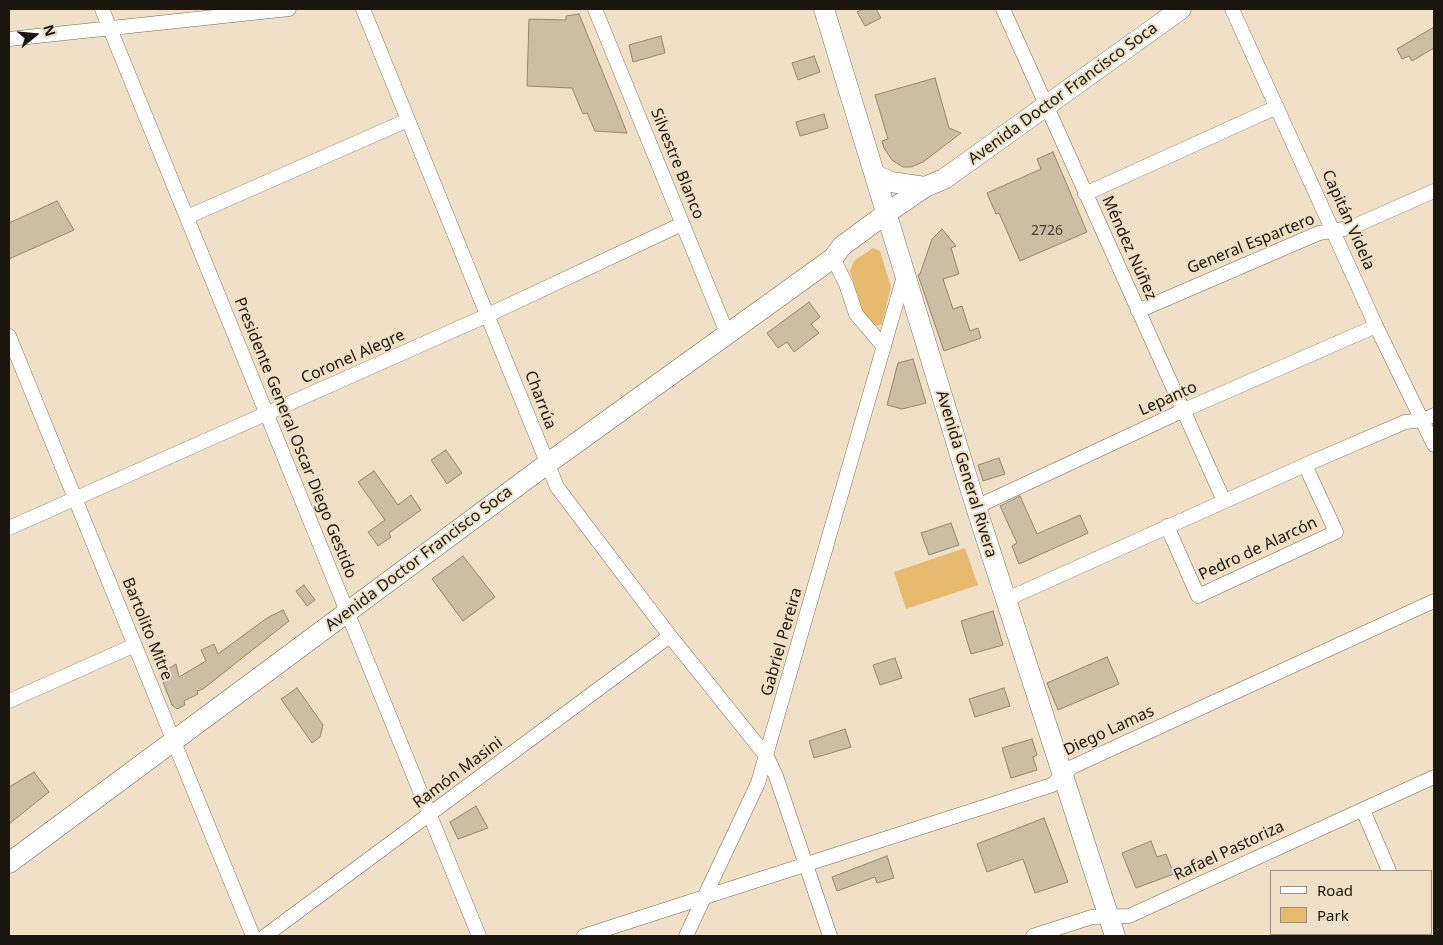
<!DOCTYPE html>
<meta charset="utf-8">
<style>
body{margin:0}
#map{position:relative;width:1443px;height:945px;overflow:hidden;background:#efe0c7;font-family:"Noto Sans",sans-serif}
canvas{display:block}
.frame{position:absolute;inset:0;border:10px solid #1c170e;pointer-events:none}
.legend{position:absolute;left:1270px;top:870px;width:162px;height:65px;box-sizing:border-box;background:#efe0c7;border:1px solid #9b907d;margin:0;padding:6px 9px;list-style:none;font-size:15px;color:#1c170e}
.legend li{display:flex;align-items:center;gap:10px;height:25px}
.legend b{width:25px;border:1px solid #9b907d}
.north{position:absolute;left:10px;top:10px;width:50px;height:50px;-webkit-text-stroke:4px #efe0c7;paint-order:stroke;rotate:73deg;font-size:14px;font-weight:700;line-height:20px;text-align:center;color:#1c170e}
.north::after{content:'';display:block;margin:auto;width:18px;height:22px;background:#1c170e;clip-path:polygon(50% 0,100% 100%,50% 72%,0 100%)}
</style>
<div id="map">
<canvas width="1443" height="945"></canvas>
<div class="frame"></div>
<ul class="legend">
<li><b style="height:6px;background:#fff"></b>Road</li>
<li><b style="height:14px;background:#e6bb70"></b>Park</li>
</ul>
<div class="north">N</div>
</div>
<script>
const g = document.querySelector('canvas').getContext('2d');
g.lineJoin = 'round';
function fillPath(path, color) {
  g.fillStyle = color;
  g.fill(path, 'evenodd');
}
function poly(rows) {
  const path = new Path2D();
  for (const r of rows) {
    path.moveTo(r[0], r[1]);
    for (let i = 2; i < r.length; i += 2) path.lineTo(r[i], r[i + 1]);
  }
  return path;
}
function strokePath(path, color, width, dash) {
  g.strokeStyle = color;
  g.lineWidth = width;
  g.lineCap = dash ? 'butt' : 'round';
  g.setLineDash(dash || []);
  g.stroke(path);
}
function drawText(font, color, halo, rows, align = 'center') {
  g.font = font + ' "Noto Sans",sans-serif';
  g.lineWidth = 4;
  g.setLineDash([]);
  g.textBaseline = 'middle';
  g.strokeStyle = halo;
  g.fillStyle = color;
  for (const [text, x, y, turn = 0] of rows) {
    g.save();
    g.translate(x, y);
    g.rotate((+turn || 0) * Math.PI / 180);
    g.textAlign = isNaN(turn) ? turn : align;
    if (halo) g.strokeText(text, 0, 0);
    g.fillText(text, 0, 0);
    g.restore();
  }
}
const green = poly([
 [873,248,880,251,891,287,882,324,878,326,870,322,864,315,850,271,854,261],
 [965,548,978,585,906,609,894,572]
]);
const building = poly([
 [863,9,876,9,881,18,865,26,857,12,863,9],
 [579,14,616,105,627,133,595,131,587,113,583,114,572,88,527,86,529,19,566,20,566,16,579,14],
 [1434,27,1434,48,1412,61,1409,56,1402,59,1397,49,1434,27],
 [661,36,665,53,633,62,629,45,661,36],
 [814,56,820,72,798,80,792,63,814,56],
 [935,78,949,128,961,133,923,162,911,167,903,167,892,160,884,148,882,141,888,139,875,95,935,78],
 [824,114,828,128,800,136,796,122,824,114],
 [1053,152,1087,232,1020,261,999,213,996,214,987,193,1041,169,1037,159,1053,152],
 [57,201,74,230,9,259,9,223,57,201],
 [942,229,956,246,951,248,959,274,943,279,953,309,962,306,970,331,978,328,981,338,944,351,918,275,920,274,932,239,942,229],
 [809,302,820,317,811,324,819,333,794,352,787,342,778,348,767,333,809,302],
 [913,359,926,403,902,409,887,405,898,363,913,359],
 [446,450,462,473,447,484,431,460,446,450],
 [999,458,1005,474,983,481,978,465,999,458],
 [374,471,398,505,411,495,421,510,389,533,391,537,378,546,368,532,385,520,358,482,374,471],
 [1020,496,1037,534,1080,515,1088,533,1019,564,1012,546,1017,543,1000,506,1020,496],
 [951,523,959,545,929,555,921,533,951,523],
 [463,556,495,597,463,621,432,579,463,556],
 [304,585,315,600,307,606,296,591,304,585],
 [283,610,289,621,203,689,197,691,198,694,184,701,185,705,177,709,172,705,160,674,176,664,179,677,206,661,201,650,214,644,218,654,267,618,283,610],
 [993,611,1003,645,971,654,961,621,993,611],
 [1107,657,1119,684,1058,710,1047,683,1107,657],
 [895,658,902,678,880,685,873,665,895,658],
 [297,688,323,725,320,737,312,743,281,699,297,688],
 [1004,688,1010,706,975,717,969,699,1004,688],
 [845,729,851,747,814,758,809,741,845,729],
 [1032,739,1037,755,1033,757,1037,770,1011,778,1002,748,1032,739],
 [34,772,49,792,9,824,9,787,34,772],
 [476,806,488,828,458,839,450,822,476,806],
 [1044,818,1068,882,1035,893,1023,859,987,872,977,844,1044,818],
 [1151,841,1157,857,1166,854,1174,874,1136,888,1122,853,1151,841],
 [887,856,894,878,877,883,875,877,837,891,832,877,887,856]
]);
const street = poly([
 [102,9,479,936],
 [363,9,557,487,670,636,767,757,776,776,830,936],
 [595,9,727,333],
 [1003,9,1224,501],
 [1232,9,1376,326,1434,445],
 [9,39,289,9],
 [1085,194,1277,107],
 [187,217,408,120],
 [833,258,846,284,856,314,884,347],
 [1138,311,1319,233,1350,228,1434,191],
 [9,336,253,936],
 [976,507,1182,411,1376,326],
 [1167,526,1198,596,1336,532,1305,465],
 [9,528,488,315,682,224],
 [1005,600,1305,465,1405,422,1423,420,1434,415],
 [9,701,135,645],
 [1363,810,1389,871],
 [1417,934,1418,936],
 [265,936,670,636],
 [584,936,1052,785,1072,767,1434,601],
 [686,936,758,783,904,276],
 [1033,936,1092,917,1129,916,1434,777]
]);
const secondary = poly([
 [824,9,976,507,1115,936],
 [875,175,891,182,925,187],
 [9,863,547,464,833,258,842,246,887,213,925,187,944,179,1181,9]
]);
const numberNames = [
 ["2726",1047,231]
];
const streetNames = [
 ["Avenida Doctor Francisco Soca",1063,94,-36],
 ["Silvestre Blanco",677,164,68],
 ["Capitán Videla",1348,220,66],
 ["General Espartero",1251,244,-22],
 ["Méndez Núñez",1129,248,66],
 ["Coronel Alegre",353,357,-24],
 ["Lepanto",1168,399,-24],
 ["Charrúa",540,400,69],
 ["Presidente General Oscar Diego Gestido",295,438,68],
 ["Avenida General Rivera",966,474,73],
 ["Pedro de Alarcón",1258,549,-25],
 ["Avenida Doctor Francisco Soca",419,559,-37],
 ["Bartolito Mitre",147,629,68],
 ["Gabriel Pereira",782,642,-74],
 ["Diego Lamas",1109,731,-25],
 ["Ramón Masini",458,773,-37],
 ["Rafael Pastoriza",1229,851,-25]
];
fillPath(green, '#e6bb70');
fillPath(building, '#ccbda5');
strokePath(building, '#94866f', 1);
strokePath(street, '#756852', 15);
strokePath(secondary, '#756852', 21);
strokePath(street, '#fff', 14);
strokePath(secondary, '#fff', 20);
drawText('14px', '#484034', null, numberNames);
drawText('16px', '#1c170e', '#efe0c7', streetNames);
</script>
